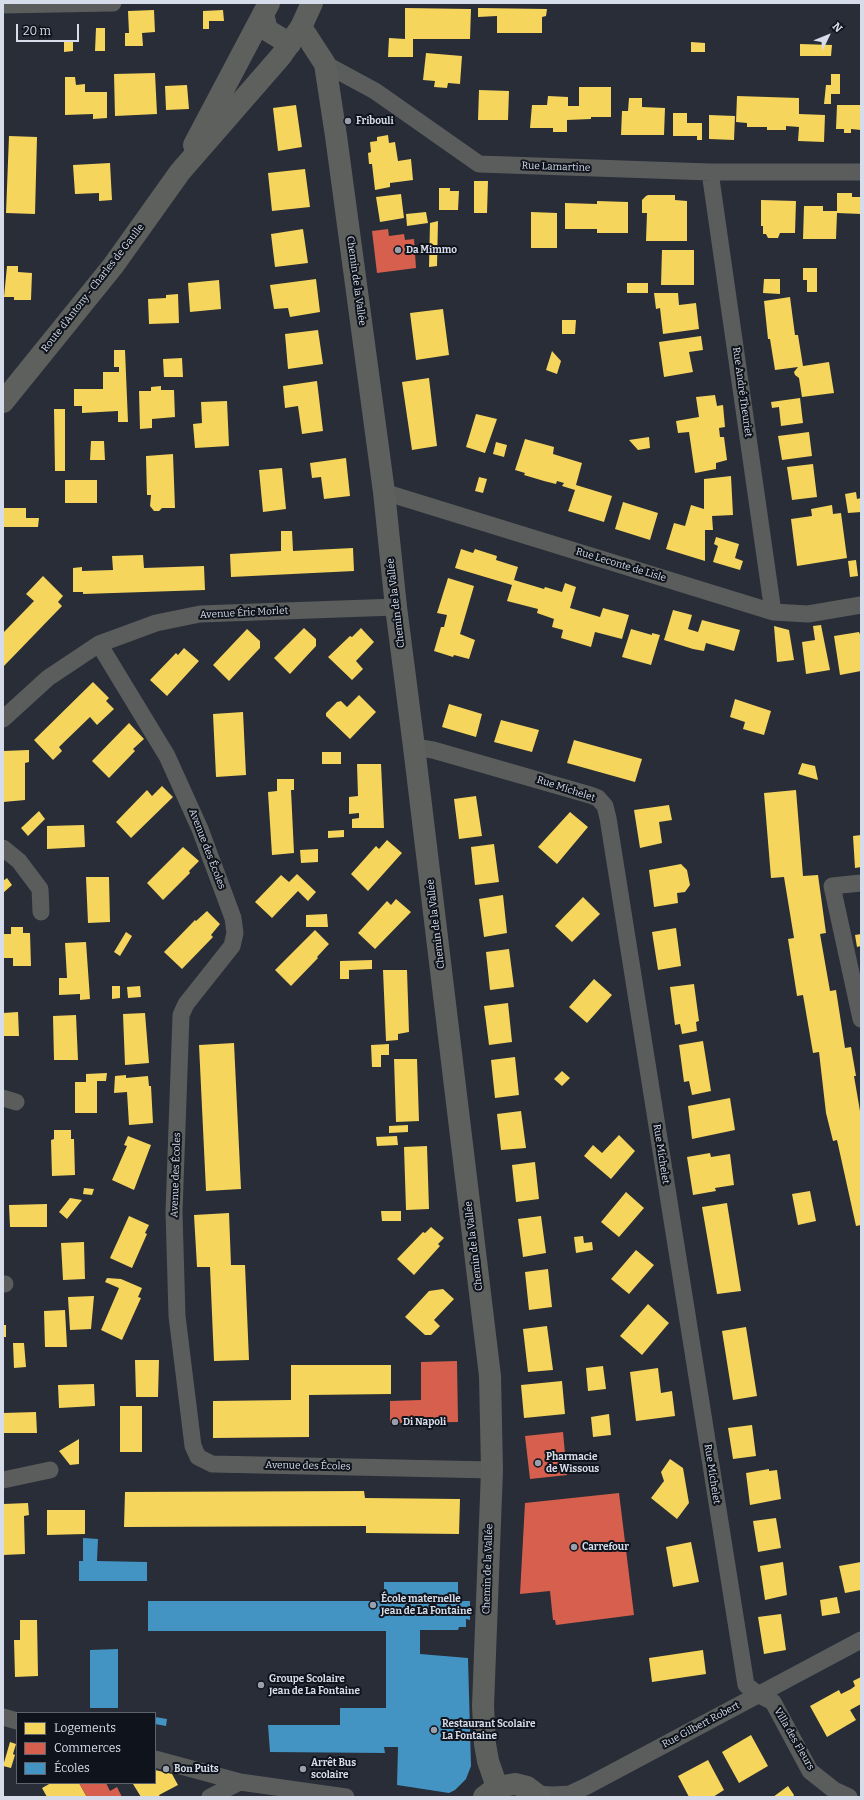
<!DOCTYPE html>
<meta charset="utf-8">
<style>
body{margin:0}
#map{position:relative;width:864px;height:1800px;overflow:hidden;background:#282d37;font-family:Bitter,serif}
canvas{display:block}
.frame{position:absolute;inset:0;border:4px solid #d6dce9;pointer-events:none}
.legend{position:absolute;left:16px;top:1712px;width:140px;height:72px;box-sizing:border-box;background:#0f131b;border:1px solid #5f636d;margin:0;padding:5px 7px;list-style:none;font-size:12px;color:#d6dce9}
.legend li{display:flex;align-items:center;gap:8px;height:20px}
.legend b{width:20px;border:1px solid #5f636d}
.north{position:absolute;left:808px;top:16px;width:40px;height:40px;-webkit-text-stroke:3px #0f131b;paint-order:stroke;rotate:47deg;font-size:11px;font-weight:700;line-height:16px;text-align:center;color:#d6dce9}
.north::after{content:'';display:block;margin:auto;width:14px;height:18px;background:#d6dce9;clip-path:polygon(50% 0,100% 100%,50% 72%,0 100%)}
.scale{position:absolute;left:16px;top:24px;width:63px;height:18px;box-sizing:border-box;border:2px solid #d6dce9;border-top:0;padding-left:5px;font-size:12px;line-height:14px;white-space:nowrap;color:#d6dce9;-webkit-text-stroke:3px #0f131b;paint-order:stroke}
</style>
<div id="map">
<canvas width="864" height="1800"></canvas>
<div class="frame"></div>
<ul class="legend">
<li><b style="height:11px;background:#f6d55c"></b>Logements</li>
<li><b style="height:11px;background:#d6604d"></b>Commerces</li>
<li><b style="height:11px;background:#4393c3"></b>Écoles</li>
</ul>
<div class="north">N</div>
<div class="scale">20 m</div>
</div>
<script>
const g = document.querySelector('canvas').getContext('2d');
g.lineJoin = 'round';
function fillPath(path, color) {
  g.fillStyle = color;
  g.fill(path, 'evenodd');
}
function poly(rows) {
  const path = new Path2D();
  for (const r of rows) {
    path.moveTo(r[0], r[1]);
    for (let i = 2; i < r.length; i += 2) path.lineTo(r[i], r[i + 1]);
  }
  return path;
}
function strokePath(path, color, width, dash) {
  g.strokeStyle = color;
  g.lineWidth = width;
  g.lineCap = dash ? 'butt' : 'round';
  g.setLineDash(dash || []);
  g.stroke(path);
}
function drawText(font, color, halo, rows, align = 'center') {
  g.font = font + ' Bitter,serif';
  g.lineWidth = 4;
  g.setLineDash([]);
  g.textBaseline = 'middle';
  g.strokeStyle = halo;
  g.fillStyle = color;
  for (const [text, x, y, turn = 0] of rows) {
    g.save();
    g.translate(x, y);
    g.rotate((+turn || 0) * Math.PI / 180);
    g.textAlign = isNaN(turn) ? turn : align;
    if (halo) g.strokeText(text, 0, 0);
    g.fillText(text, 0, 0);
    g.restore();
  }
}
const homes = poly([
 [405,8,471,9,470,39,413,39,413,57,388,57,389,38,405,39],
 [478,8,547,9,546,16,542,17,542,33,497,33,497,16,478,17],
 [154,10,155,32,142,33,143,46,125,46,125,33,129,33,128,11],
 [223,10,224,21,209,21,209,29,203,29,203,11],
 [96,28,105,28,105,51,95,51],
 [64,42,73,42,73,51,64,52],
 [691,42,705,43,705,52,691,52],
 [800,44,832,45,831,56,800,56],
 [426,53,462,56,460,84,448,83,447,88,434,87,435,81,423,80],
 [155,73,157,114,115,116,114,74],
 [831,74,840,74,840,94,831,94,831,104,824,104,826,85,831,85],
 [65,77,75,77,76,85,85,84,85,92,107,92,107,118,93,119,93,114,65,115],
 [187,85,189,109,166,110,165,86],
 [579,87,611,87,611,117,591,117,591,119,567,120,567,132,553,132,553,128,530,128,532,105,547,105,548,96,568,97,568,106,579,106],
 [479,90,509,91,508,120,478,120],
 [737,96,799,98,799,114,825,115,824,142,798,141,799,127,786,126,786,130,767,130,767,127,747,127,747,123,736,122],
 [629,98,642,98,642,107,665,108,664,135,621,135,622,111,628,111],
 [296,105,302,147,278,151,273,108],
 [837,105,861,105,861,130,851,129,851,133,844,133,844,129,836,129],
 [673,113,687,113,687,123,702,123,702,140,697,140,697,136,673,136],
 [709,115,735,116,734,140,709,139],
 [388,135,389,143,395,142,398,161,411,159,413,180,390,183,390,187,375,190,372,164,369,164,368,153,371,152,370,142,377,141,377,137],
 [9,136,37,137,35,214,6,213],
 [110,163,112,200,99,201,99,193,75,194,73,165],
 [305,169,310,207,272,211,268,173],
 [474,181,488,181,487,213,474,213],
 [439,188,450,188,450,191,459,191,458,210,439,210],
 [837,193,852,193,852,197,861,197,861,214,837,213,836,239,803,239,804,206,823,206,823,211,837,211],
 [401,194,404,218,380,222,376,197],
 [675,195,675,200,687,201,687,241,646,241,647,213,642,213,642,200,646,196,648,195],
 [761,200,796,201,795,233,780,233,778,238,768,238,766,234,763,234,763,226,761,226],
 [597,201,628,202,628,233,597,233,597,229,565,229,565,203,597,204],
 [426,212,428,223,407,226,406,214],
 [531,212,557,213,557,248,531,248],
 [438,221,437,266,429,267,430,223],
 [303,229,308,263,275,267,271,234],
 [662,250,694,250,694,285,661,285],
 [7,266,18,266,18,272,32,273,31,300,14,300,14,297,4,297],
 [803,268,817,268,817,292,807,292,807,280,803,280],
 [316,279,320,312,290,317,288,308,274,309,270,285],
 [764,279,780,279,780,294,763,293],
 [219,280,221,309,190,312,188,283],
 [627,283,648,283,648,293,627,293],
 [654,293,678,293,679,305,696,303,699,329,663,334,660,308,656,309],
 [178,294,179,323,149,324,148,299,166,298,166,295],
 [790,297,795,335,798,335,803,366,829,362,834,393,802,397,799,378,795,375,794,372,798,367,775,370,770,339,768,339,764,301],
 [443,309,449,355,416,360,410,313],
 [562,320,576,320,575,334,562,334],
 [318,330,323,364,288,369,285,334],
 [701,336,703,350,689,352,693,372,664,377,659,342],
 [114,350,125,350,128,422,118,422,118,411,82,413,82,406,74,406,74,389,103,389,103,372,119,372,119,367,114,367],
 [552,351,561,361,557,374,546,370],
 [182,358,183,377,164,377,163,359],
 [429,378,437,446,412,450,402,382],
 [317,381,323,431,302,434,298,406,285,408,283,386],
 [161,386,161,390,174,390,175,417,152,419,152,428,140,429,139,391,151,391,151,387],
 [715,395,717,406,723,405,725,427,719,428,720,437,724,437,727,460,716,463,716,469,695,473,689,432,678,433,676,421,699,417,696,397],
 [800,398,803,423,781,426,779,407,772,408,771,402],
 [227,401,229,446,195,448,193,424,202,423,201,402],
 [54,409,65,409,65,471,55,471],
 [476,414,497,419,485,453,466,447],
 [809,432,812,456,782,460,778,436],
 [649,437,650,448,638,450,629,440],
 [525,439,554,447,553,454,582,463,576,485,612,496,604,522,568,511,575,490,562,486,564,483,557,481,556,484,544,481,524,475,525,473,515,470],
 [91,441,104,441,105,460,90,460],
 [496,442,507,445,504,457,493,454],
 [173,454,175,508,162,508,159,511,154,511,150,506,151,495,147,495,146,456],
 [346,458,350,496,324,499,321,477,312,478,310,463],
 [813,464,817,497,792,500,787,467],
 [282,468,286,509,263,512,259,470],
 [731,476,733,515,712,516,713,530,705,530,705,561,666,549,674,523,685,526,691,505,704,509,704,479],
 [479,477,487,479,483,493,475,491],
 [65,480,97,480,97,503,65,503],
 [856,492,857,499,861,498,861,512,848,513,845,494],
 [623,502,658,513,650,540,615,529],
 [832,505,833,514,841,513,847,558,797,566,791,519,812,516,811,509],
 [3,508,26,508,26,518,39,518,38,527,3,527],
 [281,531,292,531,293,551,353,548,354,571,231,577,230,554,281,551],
 [716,537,739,544,735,558,743,561,740,570,713,562,718,546,714,544],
 [461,549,473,553,475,549,497,556,496,560,518,567,514,580,544,589,545,587,562,592,565,583,576,587,570,608,600,617,603,608,629,615,622,639,595,632,591,647,561,638,563,630,552,627,554,619,537,613,538,609,507,601,512,585,455,568],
 [143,555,144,568,204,566,205,590,83,594,83,592,73,592,73,568,82,567,82,571,113,570,112,556],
 [856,560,858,576,850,577,848,561],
 [43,576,63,596,58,602,62,606,3,667,3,633,34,601,26,594],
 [448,578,474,586,460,634,475,640,469,659,454,655,453,657,434,651,441,627,444,627,447,615,437,613],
 [673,610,692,615,688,629,698,632,702,620,740,630,734,651,706,643,704,651,693,649,664,640],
 [821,625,830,670,806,674,802,642,815,640,813,626],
 [774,626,789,630,794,660,777,662],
 [304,628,316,639,316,646,290,674,274,658],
 [361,628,374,642,356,661,363,669,352,680,328,657,350,636,352,637],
 [247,629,260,641,260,648,229,681,213,665],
 [631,629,652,635,652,633,660,635,651,665,622,657],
 [859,632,861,637,861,671,840,675,834,636],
 [184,648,199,661,167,696,150,680,176,653,178,655],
 [93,682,109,698,106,701,114,709,97,725,90,717,59,747,62,751,53,760,34,740],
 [359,695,376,712,350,739,326,716,326,713,337,702,341,701,347,707],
 [735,699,771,711,764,735,743,729,745,722,730,717],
 [449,704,482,714,476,737,442,727],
 [243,712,246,775,216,777,213,714],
 [501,720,539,730,532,752,494,742],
 [129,723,144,739,133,749,135,751,109,778,92,761],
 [574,740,642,759,635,782,567,763],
 [29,750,29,762,25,763,25,800,3,802,3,751],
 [322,752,341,752,341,764,322,764],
 [802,763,815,766,818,780,798,774],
 [357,764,381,764,384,828,352,828,352,819,359,818,359,813,349,814,349,797,358,796],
 [277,779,294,779,294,790,291,790,294,853,272,855,268,792,277,791],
 [162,786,173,797,131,838,116,822,147,790,152,796],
 [796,790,803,876,818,875,826,933,820,934,830,991,836,990,845,1048,851,1047,856,1076,854,1076,861,1117,861,1225,856,1226,837,1140,833,1141,826,1113,819,1052,813,1053,803,995,797,996,788,939,794,938,784,877,771,878,764,793],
 [476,796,482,836,459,839,454,799],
 [669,805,672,820,659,822,662,843,640,848,634,810],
 [39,811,45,819,28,836,21,828],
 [570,812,588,827,557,864,538,847],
 [84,825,85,847,47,849,47,826],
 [344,830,344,837,328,838,328,831],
 [861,835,861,867,855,868,853,836],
 [387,840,402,853,368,891,351,874,376,846,379,849],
 [494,844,499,882,475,885,471,847],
 [183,847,199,861,189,871,190,873,163,900,147,883],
 [318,849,318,862,301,863,300,850],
 [681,864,687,870,690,885,685,892,677,893,678,903,654,907,649,870],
 [297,874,316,892,308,901,298,891,272,918,255,902,281,875,289,882],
 [86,877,109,877,110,922,88,923],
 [7,878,12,885,3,893,3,881],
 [503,895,507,933,484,937,479,899],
 [583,897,600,914,572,942,555,926],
 [396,899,411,912,375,949,358,933,387,901,391,905],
 [207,911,220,924,211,935,213,937,182,969,164,952,195,920,196,921],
 [327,914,328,927,306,927,306,915],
 [11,927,23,927,23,933,30,933,31,966,13,966,13,958,3,958,3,934,11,934],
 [676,928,681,966,658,970,652,932],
 [315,930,329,944,317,957,318,958,291,986,275,970],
 [126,932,132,936,120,956,114,952],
 [861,934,861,946,857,947,855,935],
 [86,942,90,999,80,1000,80,994,59,995,59,978,67,978,65,943],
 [509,949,514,987,490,990,486,952],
 [372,960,372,969,349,970,349,979,340,979,340,961],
 [383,970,407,970,409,1032,398,1034,398,1040,386,1041],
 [594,979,612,995,587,1023,569,1007],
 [694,984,699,1021,696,1022,697,1031,682,1034,680,1024,675,1025,670,987],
 [112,986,120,986,120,998,112,999],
 [140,986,141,997,128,998,127,987],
 [508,1003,512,1042,489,1045,484,1006],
 [18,1012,19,1036,3,1036,3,1013],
 [145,1013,149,1063,125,1065,123,1014],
 [76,1015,78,1060,54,1060,53,1016],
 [703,1041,711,1091,692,1095,689,1081,684,1082,679,1045],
 [234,1043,241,1189,206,1191,199,1045],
 [389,1044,389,1055,381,1055,381,1067,372,1067,371,1045],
 [515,1057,519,1095,495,1098,491,1060],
 [394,1059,417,1059,419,1121,396,1122],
 [562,1071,570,1078,562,1086,554,1079],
 [107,1073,106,1081,97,1081,97,1113,75,1113,75,1082,86,1082,86,1074],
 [126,1075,126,1078,148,1076,149,1086,151,1086,153,1123,129,1125,127,1092,114,1093,115,1076],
 [730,1098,735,1130,692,1139,688,1106],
 [521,1111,526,1148,501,1150,497,1114],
 [408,1125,408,1132,389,1133,389,1126],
 [54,1130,71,1130,71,1139,74,1139,75,1175,52,1176,51,1140,54,1139],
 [619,1135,635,1151,611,1179,584,1156,593,1145,602,1153],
 [128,1136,151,1145,134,1190,112,1180,127,1146,124,1145],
 [397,1136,398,1145,377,1146,376,1137],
 [427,1146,429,1209,406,1210,404,1147],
 [710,1153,711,1157,730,1154,734,1185,715,1188,716,1191,693,1195,687,1157],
 [535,1162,539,1199,516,1202,512,1165],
 [84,1188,94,1189,92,1195,83,1194],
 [810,1191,816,1221,798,1225,792,1194],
 [626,1192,644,1208,619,1237,601,1222],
 [70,1198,82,1200,67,1219,59,1212],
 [727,1203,741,1291,717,1294,702,1207],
 [47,1204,47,1227,10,1227,9,1205],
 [381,1211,401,1211,401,1221,382,1221],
 [229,1213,231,1265,245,1265,249,1360,214,1361,210,1267,197,1267,194,1215],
 [129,1216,149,1225,145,1233,147,1234,132,1268,110,1258],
 [541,1216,546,1253,523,1257,518,1219],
 [431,1227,444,1238,438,1244,440,1246,414,1275,397,1259,423,1232,425,1233],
 [583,1236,584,1243,592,1242,593,1250,576,1253,574,1237],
 [84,1242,85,1279,63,1280,61,1243],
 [636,1250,654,1265,629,1294,611,1279],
 [548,1269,552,1307,529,1310,525,1272],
 [107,1278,121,1279,142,1288,138,1297,141,1298,122,1340,101,1330,119,1288,105,1282],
 [443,1289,454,1299,434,1320,440,1326,431,1335,425,1335,405,1317,429,1291],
 [94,1296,91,1329,70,1330,68,1297],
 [648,1304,669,1323,642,1355,620,1336],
 [65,1310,67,1347,45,1347,44,1311],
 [3,1325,6,1325,6,1337,3,1337],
 [547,1326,553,1370,528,1372,523,1329],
 [746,1327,757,1396,733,1400,722,1331],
 [13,1343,24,1343,26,1367,14,1368],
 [135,1360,159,1360,158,1397,136,1397],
 [291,1365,391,1365,391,1394,309,1395,309,1437,213,1438,213,1401,291,1400],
 [603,1366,606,1389,588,1391,586,1368],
 [658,1368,661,1393,672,1391,675,1416,636,1421,630,1372],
 [562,1381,565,1414,524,1418,521,1385],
 [94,1384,95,1406,59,1408,58,1385],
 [120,1406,142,1406,142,1452,120,1452],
 [36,1412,37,1433,3,1433,3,1413],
 [609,1414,611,1435,593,1437,591,1417],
 [752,1425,756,1456,733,1459,728,1428],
 [79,1439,79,1464,70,1465,59,1451],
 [670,1459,683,1468,689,1503,677,1519,651,1498,664,1481,661,1472],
 [769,1469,769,1471,777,1470,781,1499,750,1505,746,1473],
 [364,1491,365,1498,460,1499,459,1534,366,1533,366,1526,124,1527,125,1492],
 [28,1503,29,1515,24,1516,25,1554,3,1555,3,1504],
 [47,1510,85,1510,85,1534,47,1535],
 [776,1518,781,1548,758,1552,753,1521],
 [691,1542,699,1582,673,1587,666,1547],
 [783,1562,787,1595,765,1600,760,1566],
 [861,1562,861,1590,845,1593,839,1566],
 [837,1597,840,1613,822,1616,820,1600],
 [781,1614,786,1650,764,1654,758,1617],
 [20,1620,37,1620,38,1676,15,1677,14,1640,20,1640],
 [703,1650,706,1674,652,1682,649,1658],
 [861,1677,861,1704,850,1710,856,1720,827,1737,810,1706,839,1690,841,1694,851,1689,855,1686,853,1681],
 [751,1735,768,1766,739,1783,722,1752],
 [10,1742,16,1744,13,1754,15,1755,11,1768,3,1766],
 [708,1760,724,1790,713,1797,689,1797,678,1776],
 [155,1770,172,1774,178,1785,159,1795,160,1797,141,1797,133,1784,155,1783],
 [51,1783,79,1783,87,1797,47,1797,42,1788],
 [788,1786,794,1795,793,1797,773,1797]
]);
const shops = poly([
 [388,229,389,236,404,234,405,240,414,239,416,268,377,273,372,231],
 [457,1361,458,1422,390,1423,390,1401,421,1400,421,1362],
 [563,1432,567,1475,530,1479,525,1436],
 [619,1493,634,1615,556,1625,555,1620,553,1620,550,1591,520,1594,525,1503],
 [79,1783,106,1783,110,1791,117,1787,122,1797,87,1797]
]);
const schools = poly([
 [83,1538,98,1539,97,1561,147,1562,147,1581,79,1581,79,1561,83,1561],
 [384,1582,458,1582,458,1601,470,1601,470,1620,466,1619,466,1627,459,1627,458,1630,420,1630,420,1654,468,1658,471,1766,466,1779,455,1790,449,1793,397,1785,398,1747,384,1747,385,1753,270,1752,268,1725,340,1725,340,1708,386,1708,386,1631,148,1631,148,1601,384,1601],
 [118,1649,118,1708,90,1708,90,1650],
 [155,1717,167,1719,166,1726,155,1724]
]);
const street = poly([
 [3,5,113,3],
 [325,64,375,91,479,164,710,172,861,172],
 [710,172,773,612],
 [384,492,773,612,808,614,861,605],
 [99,644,167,756,200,829,233,918,235,933,232,946,186,1004,181,1015,174,1212,177,1316,193,1446,198,1457,212,1464,492,1470],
 [3,719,48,678,99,644,156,623,200,614,396,607],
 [414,747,433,750,590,795,598,798,605,806,608,818,746,1685,759,1695,773,1702,810,1771,834,1790,849,1797],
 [3,848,19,861,40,889,41,912],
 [861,883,832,886,861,1019],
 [3,1098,16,1102],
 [3,1284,5,1284],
 [3,1480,50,1470],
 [3,1717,17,1721],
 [155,1759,240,1782,346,1797],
 [537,1794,553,1795,570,1794,587,1786,861,1640],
 [210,1797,240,1782]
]);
const secondary = poly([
 [263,14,267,30,290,44],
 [301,27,325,64,336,136,384,492,396,607,414,747,490,1376,492,1470,483,1706,485,1744,488,1761,497,1787],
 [194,145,269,3],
 [3,402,113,266,180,172,281,56,301,27,312,3],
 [484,1797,497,1787,515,1784,527,1787,540,1797]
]);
const markers = [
 [348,121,4,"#999fab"],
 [398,250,4,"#999fab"],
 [395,1422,4,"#999fab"],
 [538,1463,4,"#999fab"],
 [574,1547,4,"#999fab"],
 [373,1605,4,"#999fab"],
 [261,1685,4,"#999fab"],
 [434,1730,4,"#999fab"],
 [166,1769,4,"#999fab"],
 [303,1769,4,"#999fab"]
];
const poiNames = [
 ["Fribouli",356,121],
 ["Da Mimmo",406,250],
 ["Di Napoli",403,1422],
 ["Pharmacie",546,1457],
 ["de Wissous",546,1469],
 ["Carrefour",582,1547],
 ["École maternelle",381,1599],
 ["Jean de La Fontaine",381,1611],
 ["Groupe Scolaire",269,1679],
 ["Jean de La Fontaine",269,1691],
 ["Restaurant Scolaire",442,1724],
 ["La Fontaine",442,1736],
 ["Arrêt Bus",311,1763],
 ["scolaire",311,1775],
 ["Bon Puits",174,1769]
];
const streetNames = [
 ["Rue Lamartine",556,167,2],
 ["Chemin de la Vallée",356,281,82],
 ["Route d'Antony - Charles de Gaulle",93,288,-52],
 ["Rue André Theuriet",742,392,82],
 ["Rue Leconte de Lisle",621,565,17],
 ["Chemin de la Vallée",396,603,-97],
 ["Avenue Éric Morlet",244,613,-3],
 ["Rue Michelet",566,789,18],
 ["Avenue des Écoles",207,849,69],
 ["Chemin de la Vallée",436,924,-97],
 ["Rue Michelet",661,1154,81],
 ["Avenue des Écoles",176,1175,-88],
 ["Chemin de la Vallée",474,1246,-97],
 ["Avenue des Écoles",308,1466,1],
 ["Rue Michelet",712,1474,81],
 ["Chemin de la Vallée",488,1569,-88],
 ["Rue Gilbert Robert",701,1725,-28],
 ["Villa des Fleurs",794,1739,60]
];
fillPath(homes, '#f6d55c');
fillPath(shops, '#d6604d');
fillPath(schools, '#4393c3');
strokePath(street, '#5a5d5c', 17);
strokePath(secondary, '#5e605d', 22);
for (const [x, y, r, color] of markers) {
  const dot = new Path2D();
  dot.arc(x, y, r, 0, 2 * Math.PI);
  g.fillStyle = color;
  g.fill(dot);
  strokePath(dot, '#0f131b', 1.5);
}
drawText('bold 10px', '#d6dce9', '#0f131b', poiNames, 'left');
drawText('10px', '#d6dce9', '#0f131b', streetNames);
</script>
